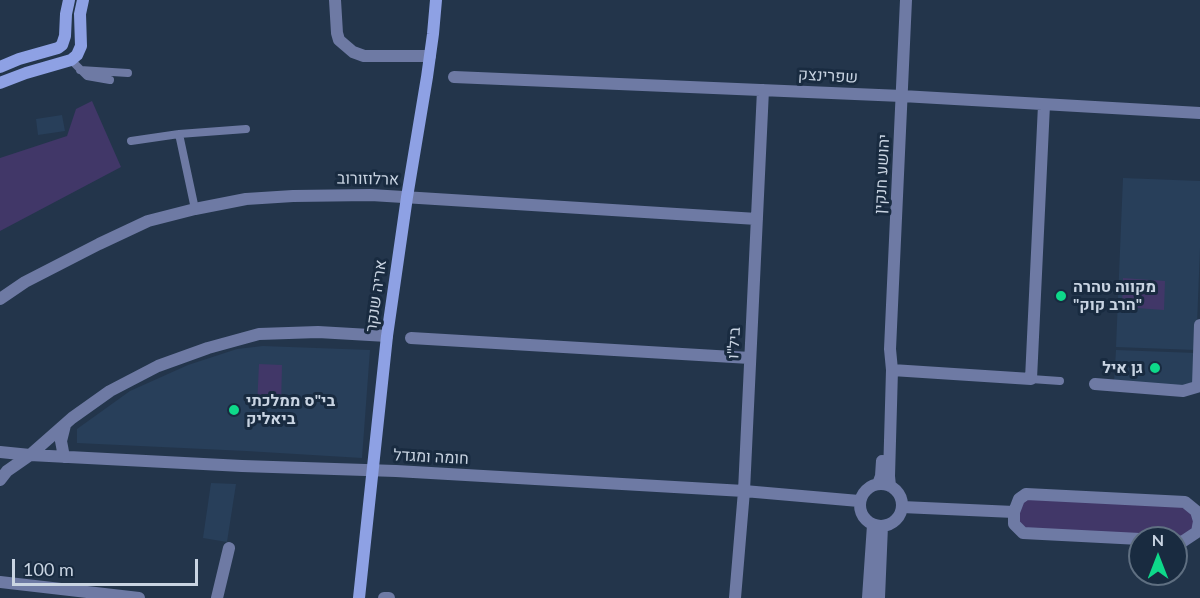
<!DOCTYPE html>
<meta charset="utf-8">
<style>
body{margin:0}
#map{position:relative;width:1200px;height:598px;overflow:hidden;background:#23354b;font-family:Lato,sans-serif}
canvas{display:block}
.north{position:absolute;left:1128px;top:526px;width:60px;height:60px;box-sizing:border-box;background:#192b40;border:2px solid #5f6f81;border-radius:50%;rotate:0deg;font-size:16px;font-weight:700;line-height:24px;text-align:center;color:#c9d4e2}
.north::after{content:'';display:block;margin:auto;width:21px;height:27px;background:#0ed98a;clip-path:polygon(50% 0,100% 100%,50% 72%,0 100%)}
.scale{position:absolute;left:12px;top:559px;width:186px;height:27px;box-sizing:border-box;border:3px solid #c9d4e2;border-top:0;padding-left:8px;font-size:18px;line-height:21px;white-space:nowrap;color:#c9d4e2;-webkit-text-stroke:4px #192b40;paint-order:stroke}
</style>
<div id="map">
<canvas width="1200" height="598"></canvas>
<div class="north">N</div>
<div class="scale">100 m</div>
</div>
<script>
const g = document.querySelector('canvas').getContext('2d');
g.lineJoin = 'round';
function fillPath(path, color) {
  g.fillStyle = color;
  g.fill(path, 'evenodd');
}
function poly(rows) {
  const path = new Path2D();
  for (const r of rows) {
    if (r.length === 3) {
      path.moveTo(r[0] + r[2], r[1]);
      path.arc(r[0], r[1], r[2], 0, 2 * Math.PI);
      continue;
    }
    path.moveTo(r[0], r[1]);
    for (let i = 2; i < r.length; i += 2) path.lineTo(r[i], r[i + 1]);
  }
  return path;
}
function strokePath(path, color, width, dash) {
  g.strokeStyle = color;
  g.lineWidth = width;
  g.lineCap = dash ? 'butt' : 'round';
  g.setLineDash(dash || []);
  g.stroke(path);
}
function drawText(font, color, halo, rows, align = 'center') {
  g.font = font + ' Lato,Heebo,sans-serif';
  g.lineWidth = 6;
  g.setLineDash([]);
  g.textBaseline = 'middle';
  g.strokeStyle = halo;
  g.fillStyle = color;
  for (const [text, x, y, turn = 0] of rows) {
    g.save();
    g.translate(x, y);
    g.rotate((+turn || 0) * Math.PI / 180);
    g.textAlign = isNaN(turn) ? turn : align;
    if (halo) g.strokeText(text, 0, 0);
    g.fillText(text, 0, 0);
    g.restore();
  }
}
const built = poly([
 [62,115,65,131,38,135,36,119],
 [1123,178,1200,181,1200,248,1196,350,1116,347],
 [263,346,370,350,362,458,246,451,77,443,77,429,130,391,188,365,237,349],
 [1116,350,1196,353,1194,382,1184,386,1114,382],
 [211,483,236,484,227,542,203,538]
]);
const green = poly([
 [92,101,121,167,0,231,0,158,67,136,76,109],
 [1123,278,1165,281,1164,310,1122,307],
 [259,364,282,365,281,407,257,406],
 [1019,499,1185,502,1196,511,1197,532,1176,538,1140,538,1023,533,1014,524]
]);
const lane = poly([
 [71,60,87,76,110,80],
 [80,70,128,73],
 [179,134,195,209],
 [131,141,179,134,246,129],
 [1031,379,1060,381]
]);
const street = poly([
 [335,0,337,33,339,40,353,52,364,56,430,56],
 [454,77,902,96,1200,113],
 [0,299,25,282,99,244,148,221,195,209,246,199,293,196,371,195,757,219],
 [411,338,750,358],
 [892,370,1031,379,1044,105],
 [1095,384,1183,391,1200,386],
 [1198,385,1200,325],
 [0,452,30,455,242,466,396,471,744,491,859,501],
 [64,457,61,441,65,425],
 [0,480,7,471,30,455,72,418,110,391,158,366,208,348,259,334,318,332,387,336],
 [881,505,21],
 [878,484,881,476,882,461],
 [890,486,889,476,892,370,890,349,906,0],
 [902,507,1014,512],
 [1140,539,1023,533,1014,524,1014,512,1019,499,1026,494,1185,502,1196,511,1199,521,1197,532,1182,542,1176,541],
 [0,582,139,598],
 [217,598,229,548],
 [384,598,389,598],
 [735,598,744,491,763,90],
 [868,598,873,525],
 [879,598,882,526]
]);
const secondary = poly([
 [0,67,19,59,58,48,62,45,65,36,66,14,69,0],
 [0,83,26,73,71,60,77,55,81,46,80,14,83,0],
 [359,598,387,336,407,197,427,77,433,34,436,0]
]);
const markers = [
 [1061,296,6,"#0ed98a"],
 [1155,368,6,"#0ed98a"],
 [234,410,6,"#0ed98a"]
];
const streetNames = [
 ["שפרינצק",828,76,3],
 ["יהושע חנקין",882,174,-87],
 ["ארלוזורוב",368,179,1],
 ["אריה שנקר",376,296,-82],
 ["ביל\"ו",734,343,-87],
 ["חומה ומגדל",431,457,3]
];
const poiNames = [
 ["מקווה טהרה",1073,287],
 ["\"הרב קוק\"",1073,305],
 ["גן איל",1143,368,"right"],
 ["בי\"ס ממלכתי",246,401],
 ["ביאליק",246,419]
];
fillPath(built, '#283f5a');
fillPath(green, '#413768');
strokePath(lane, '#6e7aa4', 8);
strokePath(street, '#6e7aa4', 12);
strokePath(secondary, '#8ea1e4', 12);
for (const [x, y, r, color] of markers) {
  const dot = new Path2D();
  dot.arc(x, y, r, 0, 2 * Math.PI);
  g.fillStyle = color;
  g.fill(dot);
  strokePath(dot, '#192b40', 2);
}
drawText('16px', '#c9d4e2', '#192b40', streetNames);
drawText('bold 16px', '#c9d4e2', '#192b40', poiNames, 'left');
</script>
